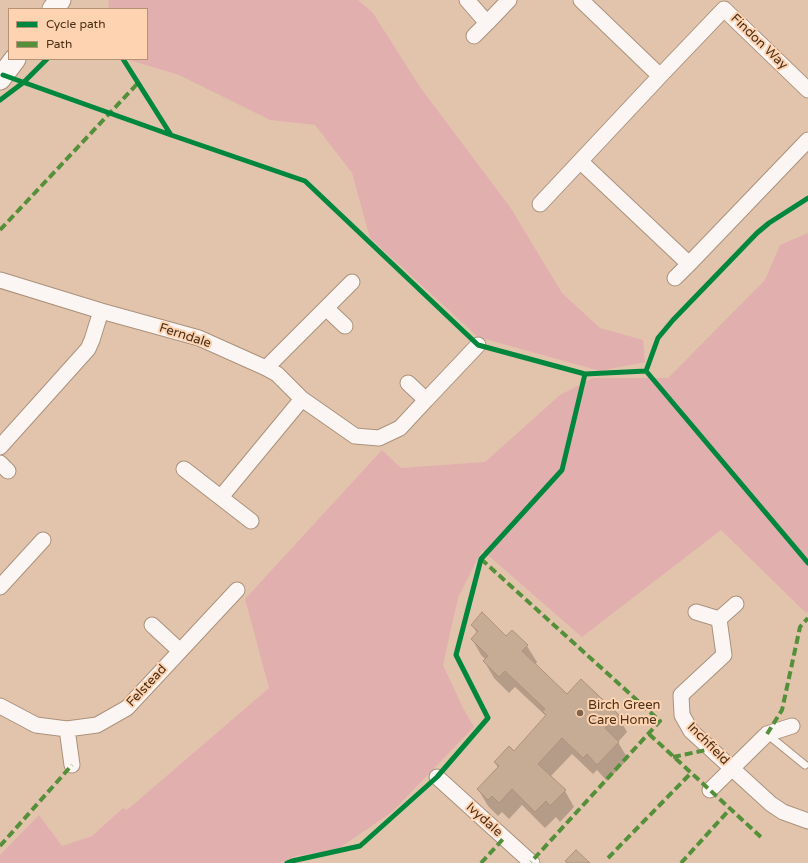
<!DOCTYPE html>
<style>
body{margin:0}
#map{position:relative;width:808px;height:863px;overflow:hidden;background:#e2c4ac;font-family:"Varela Round",sans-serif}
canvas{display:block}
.legend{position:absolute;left:8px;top:8px;width:140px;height:52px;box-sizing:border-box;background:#fdd3b1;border:1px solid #b69274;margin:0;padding:5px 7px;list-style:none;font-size:12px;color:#4c3018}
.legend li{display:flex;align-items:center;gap:8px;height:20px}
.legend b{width:20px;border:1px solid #b69274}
</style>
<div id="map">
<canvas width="808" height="863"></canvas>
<ul class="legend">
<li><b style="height:5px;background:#00873e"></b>Cycle path</li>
<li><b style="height:5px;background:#549039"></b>Path</li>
</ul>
</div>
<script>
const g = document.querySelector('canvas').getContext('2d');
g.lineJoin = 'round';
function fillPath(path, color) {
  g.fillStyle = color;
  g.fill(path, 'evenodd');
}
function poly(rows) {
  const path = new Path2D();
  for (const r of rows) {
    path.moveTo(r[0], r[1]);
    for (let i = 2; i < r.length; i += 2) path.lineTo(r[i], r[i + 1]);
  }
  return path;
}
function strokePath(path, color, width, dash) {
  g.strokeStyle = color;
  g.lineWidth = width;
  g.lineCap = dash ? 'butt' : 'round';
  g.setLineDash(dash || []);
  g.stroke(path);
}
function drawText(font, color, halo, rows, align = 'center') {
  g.font = font + ' "Varela Round",sans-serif';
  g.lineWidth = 4;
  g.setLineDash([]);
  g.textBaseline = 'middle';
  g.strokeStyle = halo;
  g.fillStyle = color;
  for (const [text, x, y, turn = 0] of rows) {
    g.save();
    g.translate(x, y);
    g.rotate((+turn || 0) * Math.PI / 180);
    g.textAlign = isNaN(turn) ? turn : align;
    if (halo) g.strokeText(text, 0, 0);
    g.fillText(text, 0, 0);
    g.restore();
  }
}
const green = poly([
 [108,0,358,0,373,13,420,87,510,207,562,293,600,328,643,340,645,362,600,371,478,337,370,238,352,173,315,125,270,120,179,75,126,59,147,59,147,9,106,9,109,7],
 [808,233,808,612,806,613,721,530,582,637,482,550,458,598,443,665,463,708,474,727,392,812,338,849,296,856,280,863,0,863,0,855,39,815,62,846,92,836,123,808,127,810,269,688,245,599,382,450,401,468,485,462,560,395,593,378,668,378,765,280,780,245]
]);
const shadow = poly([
 [472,625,527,646,537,662,535,665,567,696,618,716,627,732,618,742,628,759,607,781,597,770,593,774,572,754,550,777,565,791,574,807,560,822,556,817,545,828,522,805,509,819,502,812,498,816,488,806,478,789,498,768,495,762,514,752,546,716,515,687,509,693,494,678,484,661,486,660,481,655,472,639,477,633]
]);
const building = poly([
 [482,612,506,636,512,630,528,645,522,651,567,694,581,679,619,715,605,728,619,742,597,765,587,754,583,758,562,738,538,764,566,790,550,806,546,801,535,812,512,789,499,803,492,796,488,800,477,789,499,766,494,762,509,746,514,751,546,715,542,711,545,709,505,671,499,677,483,661,488,656,471,639,478,631,471,625,482,612],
 [576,850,590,863,568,863,565,861,576,850]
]);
const lane = poly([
 [767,734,805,765]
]);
const street = poly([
 [467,0,487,23,474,36],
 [487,23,509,0],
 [660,76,724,9,808,90],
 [581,162,689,264,675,278],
 [540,204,660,76,581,0],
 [689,264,808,140],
 [0,280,101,311,199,338,266,368,277,374,302,399,355,436,379,438,400,428,426,400],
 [345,326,326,308,352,282],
 [266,368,326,308],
 [408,383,426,400,478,345],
 [0,447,88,349,92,340,101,311],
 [0,463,8,471],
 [184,469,251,521],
 [221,497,302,399],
 [0,587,43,540],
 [696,612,719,619,736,604],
 [719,619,724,655,681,695,682,715,691,731,771,804,783,812,808,821],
 [152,625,180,651],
 [0,706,36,725,67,729,97,725,127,708,237,590],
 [67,729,72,765],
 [437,777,532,863],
 [710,790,767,734,792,726]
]);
const secondary = poly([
 [53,9,60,0],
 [0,79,15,59]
]);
const quiet = poly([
 [0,230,138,83],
 [481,559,660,721,531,862],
 [649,734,762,838],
 [767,734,782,710,800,627,808,618],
 [673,757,711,749],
 [0,846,72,765],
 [608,858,691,773],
 [481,863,504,838],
 [681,863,730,809]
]);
const cycleway = poly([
 [123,59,171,135,305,181,478,345,585,374,646,371,808,563],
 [3,75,171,135],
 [0,100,24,82,47,59],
 [646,371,658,338,673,320,757,233,769,223,808,198],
 [287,863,292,861,360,846,437,777,488,718,456,655,481,559,562,470,585,374]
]);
const markers = [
 [580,713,4,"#80644c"]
];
const streetNames = [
 ["Findon Way",759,42,44],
 ["Ferndale",185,336,18],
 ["Felstead",147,686,-47],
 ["Inchfield",708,744,45],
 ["Ivydale",484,820,42]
];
const poiNames = [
 ["Birch Green",588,706],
 ["Care Home",588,721]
];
fillPath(green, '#e2afaf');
fillPath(shadow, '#0003');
fillPath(building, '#c7ac95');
strokePath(building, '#ac927c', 1);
strokePath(lane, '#ab917c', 9);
strokePath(street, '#ab917c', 17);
strokePath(secondary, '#ab917c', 23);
strokePath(lane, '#fbf6f3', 7);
strokePath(street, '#fbf6f3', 15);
strokePath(secondary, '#fbf6f3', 21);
strokePath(quiet, '#549039', 4, [8, 4]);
strokePath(cycleway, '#00873e', 5);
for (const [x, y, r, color] of markers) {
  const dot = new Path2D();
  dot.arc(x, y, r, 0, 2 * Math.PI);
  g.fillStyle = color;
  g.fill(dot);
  strokePath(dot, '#fdd3b1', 1.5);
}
drawText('13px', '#4c3018', '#fdd3b1', streetNames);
drawText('13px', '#4c3018', '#fdd3b1', poiNames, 'left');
</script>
